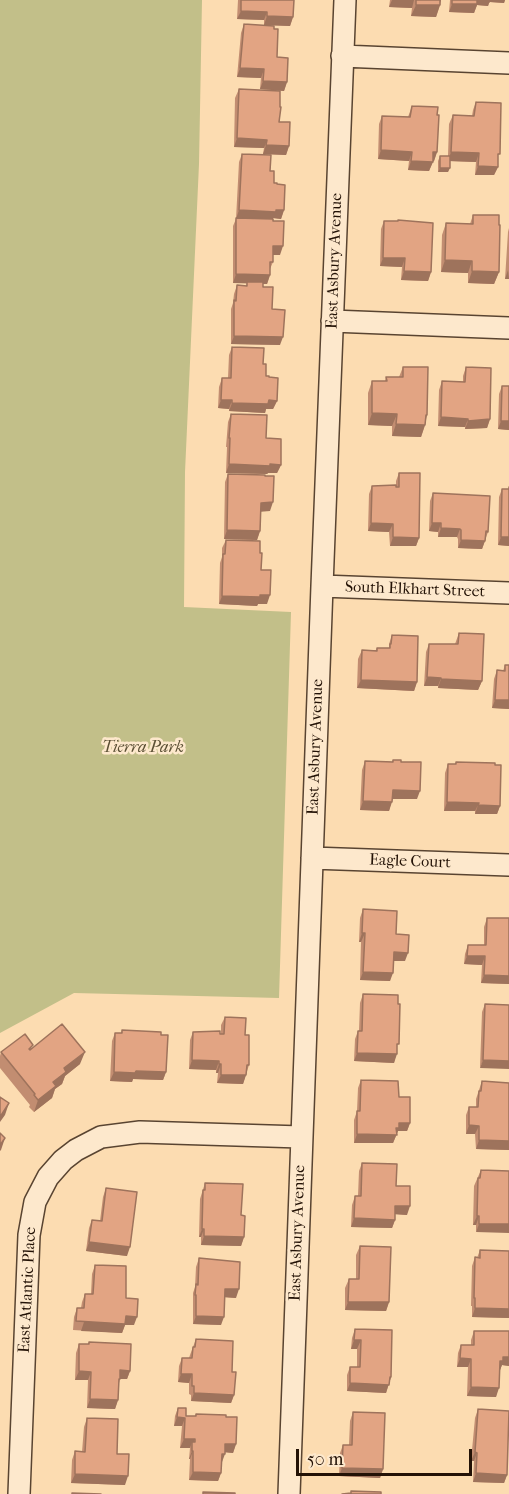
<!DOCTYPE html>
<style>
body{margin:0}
#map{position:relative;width:509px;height:1494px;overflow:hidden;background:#fcdcb1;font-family:"IM FELL French Canon",serif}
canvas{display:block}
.scale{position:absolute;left:296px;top:1449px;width:176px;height:27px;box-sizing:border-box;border:3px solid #231206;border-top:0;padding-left:8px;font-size:18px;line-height:21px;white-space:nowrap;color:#231206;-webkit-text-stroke:4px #fde8cc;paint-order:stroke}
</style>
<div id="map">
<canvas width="509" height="1494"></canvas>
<div class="scale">50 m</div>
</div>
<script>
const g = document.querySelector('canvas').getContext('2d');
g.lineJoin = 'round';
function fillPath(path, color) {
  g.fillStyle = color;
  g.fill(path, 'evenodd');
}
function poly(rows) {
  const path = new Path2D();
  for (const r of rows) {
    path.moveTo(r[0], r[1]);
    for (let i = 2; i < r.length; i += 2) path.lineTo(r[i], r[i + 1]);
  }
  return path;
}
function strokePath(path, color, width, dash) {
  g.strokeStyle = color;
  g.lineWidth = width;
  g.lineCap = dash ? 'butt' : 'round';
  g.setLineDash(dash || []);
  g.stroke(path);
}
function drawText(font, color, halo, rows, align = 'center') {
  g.font = font + ' "IM FELL French Canon",serif';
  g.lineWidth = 5;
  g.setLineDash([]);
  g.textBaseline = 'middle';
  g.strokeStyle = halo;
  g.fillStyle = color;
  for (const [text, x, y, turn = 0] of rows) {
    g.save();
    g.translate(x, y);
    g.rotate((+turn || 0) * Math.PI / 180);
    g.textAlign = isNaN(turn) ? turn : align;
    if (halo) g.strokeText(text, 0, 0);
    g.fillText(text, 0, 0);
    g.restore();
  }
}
const green = poly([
 [0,0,202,0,199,164,185,472,184,607,291,612,279,998,74,993,0,1033]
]);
const minor = poly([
 [342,56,509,63],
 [332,321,509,328],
 [322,586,509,593],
 [312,858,509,865],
 [19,1494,29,1235,35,1202,48,1177,63,1160,76,1150,101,1137,140,1132,301,1137],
 [289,1494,322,586,345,0]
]);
const wall = poly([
 [238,0,294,0,293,17,290,26,264,25,264,20,237,19],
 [390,0,441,0,440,5,436,17,411,16,412,8,389,7],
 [450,0,505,0,504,3,490,2,489,3,488,6,477,5,474,13,449,12],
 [244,24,287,82,284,91,260,89,261,78,237,77,241,33],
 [239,89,289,146,286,155,263,154,264,148,234,147,235,98],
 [476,102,498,160,498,167,494,175,475,175,476,162,450,161,448,172,438,172,438,161,440,156,448,156,449,124,453,115,472,116,473,110],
 [412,106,437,152,434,161,433,161,429,171,408,170,409,161,378,159,379,124,382,116,408,117],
 [242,154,270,171,284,210,281,219,273,218,280,255,273,255,273,262,270,269,270,275,267,284,263,284,263,287,272,309,280,345,231,344,231,309,233,303,234,294,237,285,246,286,247,283,233,283,233,226,236,219,239,162],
 [473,215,499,272,494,284,468,283,468,273,441,272,442,235,446,223,470,224],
 [384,221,431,272,428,281,401,280,402,267,380,266,381,229],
 [509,228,509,279,505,279,508,232],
 [232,347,263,364,266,376,277,401,273,409,266,409,265,413,229,411,229,409,218,408,219,387,222,378,228,378,229,355],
 [403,367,427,415,425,425,421,437,392,436,392,426,368,425,368,393,372,381,385,381,386,377,399,377],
 [466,367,490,419,487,428,465,429,465,427,438,426,439,390,442,381,463,382,463,376],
 [502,386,509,430,498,429,499,394],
 [231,414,266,438,281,465,277,473,268,473,267,474,226,473,227,447,226,447,228,422],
 [399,473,419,538,416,546,390,546,389,532,368,531,369,494,372,486,396,487,396,481],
 [228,474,270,511,261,511,260,531,257,540,224,539,225,482],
 [502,489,509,546,498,545,499,497],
 [433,493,488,532,482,549,458,548,458,539,457,537,438,537,438,532,429,531,430,501],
 [226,540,260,553,261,570,267,604,258,604,257,606,219,604,220,563,222,557,222,548],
 [459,633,482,681,478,690,438,688,438,686,424,686,426,652,429,644,455,644],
 [392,635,417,682,414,691,357,688,358,659,362,650,376,650,377,648,389,648,389,644],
 [505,665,509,665,509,709,492,708,494,679,497,670,503,671],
 [393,760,401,762,417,799,392,799,389,811,360,810,362,770,365,761,392,762],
 [456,762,500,806,497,814,475,814,475,811,444,811,445,773,448,764,455,764],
 [363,909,396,934,405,961,393,961,390,981,360,980,361,942,359,942,360,918],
 [487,918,509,918,509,984,481,983,482,965,464,964,465,954,468,945,484,945,484,927],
 [363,994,398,1004,397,1048,394,1063,354,1061,355,1039,358,1031,359,1031,360,1003],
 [485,1004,509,1005,480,1068,482,1012],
 [225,1017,245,1035,249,1065,243,1084,217,1083,218,1073,216,1073,216,1070,189,1069,190,1040,193,1032,221,1034,221,1025],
 [122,1030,166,1072,163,1080,133,1079,132,1082,110,1081,112,1041,115,1033,121,1033],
 [32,1048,80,1064,65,1076,62,1084,55,1089,52,1098,34,1112,29,1107,30,1105,0,1068,0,1056,1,1052],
 [361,1080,399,1097,410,1123,407,1131,398,1131,393,1143,354,1143,354,1120,357,1111,358,1088],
 [482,1081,509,1083,509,1150,476,1149,475,1134,466,1134,466,1115,469,1107,476,1107,476,1099],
 [362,1163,396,1186,407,1215,395,1214,395,1220,392,1228,351,1227,352,1205,355,1196,358,1196,359,1171],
 [481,1170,509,1171,476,1232,476,1225,473,1225,474,1186],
 [205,1183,241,1215,244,1237,241,1246,201,1245,201,1237,199,1237,200,1199],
 [106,1188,127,1256,86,1251,89,1228,92,1220,100,1221,103,1197],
 [360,1246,389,1302,386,1311,345,1310,345,1288,349,1279,356,1279,356,1255],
 [480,1250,509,1251,509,1318,472,1317,472,1306,471,1306,472,1266,475,1257,477,1258],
 [199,1258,236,1298,224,1297,221,1325,193,1324,193,1293,195,1287,196,1267],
 [95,1265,126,1298,134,1325,125,1325,122,1333,73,1330,74,1317,77,1308,81,1308,82,1302,85,1294,91,1294,92,1274],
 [355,1329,391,1377,386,1393,347,1391,347,1375,350,1367,357,1367,357,1349,351,1349,352,1338],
 [474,1331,509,1331,509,1366,502,1365,500,1370,496,1397,467,1396,468,1367,457,1367,458,1353,461,1345,471,1345,471,1340],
 [196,1339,232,1372,234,1395,231,1403,191,1401,191,1395,189,1394,189,1383,178,1382,179,1366,182,1358,189,1358,190,1355],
 [89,1342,130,1371,127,1379,120,1379,119,1383,118,1400,115,1409,87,1408,88,1380,75,1380,76,1353,79,1344,88,1344],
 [178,1408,186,1416,195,1416,196,1414,226,1417,236,1444,233,1453,225,1452,221,1462,221,1473,218,1481,189,1480,190,1459,189,1459,190,1448,180,1448,182,1426,174,1426,175,1416],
 [478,1409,507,1475,504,1483,473,1482,474,1461,471,1461,475,1418],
 [353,1412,383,1469,380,1478,339,1476,340,1453,343,1445,349,1445,350,1421],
 [87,1418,117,1454,125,1485,71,1483,72,1460,75,1451,82,1452,84,1427]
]);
const shadedWall = poly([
 [392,0,414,0,412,8,389,7],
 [441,0,439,5,440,5,436,17,411,16,416,5],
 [477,0,505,0,504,3,490,2,489,3,488,6,477,5,474,13,449,12,452,4],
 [241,11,267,12,264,20,237,19],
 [267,16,293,17,290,26,264,25],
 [240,68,264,69,261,78,237,77],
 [263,81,287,82,284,91,260,89],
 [237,138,267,140,264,148,234,147],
 [266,145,289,146,286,155,263,154],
 [381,150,412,152,409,161,378,159],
 [433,152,437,152,434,161,430,161],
 [451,152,479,153,476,162,448,161],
 [411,161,433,162,429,171,408,170],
 [478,166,498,167,494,175,475,175],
 [440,168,450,168,448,172,438,172],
 [239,210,284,210,281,219,273,218,273,220,236,219],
 [273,246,283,246,280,255,270,255],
 [383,258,405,258,402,267,380,266],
 [445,260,472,261,468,273,441,272],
 [508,270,509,279,505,279],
 [404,271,431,272,428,281,401,280],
 [472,271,499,272,494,284,468,283],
 [236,274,270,275,267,284,233,283],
 [234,336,283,337,280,345,231,344],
 [221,400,232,400,229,409,218,408],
 [269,400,277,401,273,409,266,409,265,413,229,411,232,403],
 [372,413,397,414,392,426,368,425],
 [427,415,423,425,425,425,421,437,392,436,396,424],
 [441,417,468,419,465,427,438,426],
 [490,419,487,428,465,429,468,421],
 [501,421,509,421,509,430,498,429],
 [229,464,270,464,281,465,277,473,268,473,267,474,226,473],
 [273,502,270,511,258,512,261,503],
 [371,523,393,524,389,532,368,531],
 [432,523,441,523,438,532,429,531],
 [441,528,460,529,457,537,438,537],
 [227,530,260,531,257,540,224,539],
 [393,537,419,538,416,546,390,546],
 [501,537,509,537,509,546,498,545],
 [461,540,485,541,482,549,458,548],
 [260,595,270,595,267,604,258,604,257,606,219,604,222,596],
 [427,677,441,678,438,686,424,686],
 [441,679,482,681,478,690,438,688],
 [361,680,417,682,414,691,357,688],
 [495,700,509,700,509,709,492,708],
 [393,790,420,791,417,799,390,799],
 [363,801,392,802,389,811,360,810],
 [447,802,479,803,475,811,444,811],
 [478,805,500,806,497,814,475,814],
 [362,933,365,933,361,942,359,942],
 [394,952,408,953,405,961,390,961],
 [467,956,485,956,482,965,464,964],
 [363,972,393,973,390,981,360,980],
 [484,975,509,976,509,984,481,983],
 [85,1052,80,1064,65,1076,62,1084,55,1089,52,1098,34,1112,38,1100,64,1068],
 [357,1053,397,1054,394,1063,354,1061],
 [192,1060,219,1061,216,1070,189,1069],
 [483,1060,509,1061,509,1069,480,1068],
 [219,1064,221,1064,218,1073,216,1073],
 [136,1071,166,1072,163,1080,133,1079,132,1082,110,1081,114,1072],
 [221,1075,246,1075,243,1084,217,1083],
 [9,1103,5,1115,0,1122,0,1117],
 [399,1123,410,1123,407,1131,398,1131,393,1143,354,1143,357,1134],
 [469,1125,479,1126,475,1134,466,1134],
 [5,1138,1,1150,0,1151,0,1145],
 [479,1140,509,1141,509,1150,476,1149],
 [395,1206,410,1206,407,1215,392,1214],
 [477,1216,479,1216,476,1225,473,1225],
 [354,1218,395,1220,392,1228,351,1227],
 [479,1224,509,1224,509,1233,476,1232],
 [202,1229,204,1229,201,1237,199,1237],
 [204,1236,244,1237,241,1246,201,1245],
 [89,1242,130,1247,127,1256,86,1251],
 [225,1289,239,1289,236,1298,222,1297],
 [348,1302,389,1302,386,1311,345,1310],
 [475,1308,509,1309,509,1318,472,1317],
 [126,1316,137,1317,134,1325,125,1325,122,1333,81,1331,84,1322],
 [196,1316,224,1317,221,1325,193,1324],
 [354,1340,361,1340,357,1349,351,1349],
 [503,1357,509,1357,509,1366,502,1365,500,1370,500,1361],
 [460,1358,471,1359,468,1367,457,1367],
 [120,1370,130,1371,127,1379,117,1379],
 [79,1371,91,1372,88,1380,75,1380],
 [181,1374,192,1374,189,1383,178,1382],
 [391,1377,386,1393,347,1391,350,1383],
 [471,1387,499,1388,496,1397,467,1396],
 [194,1393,234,1395,231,1403,191,1401],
 [90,1399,118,1400,115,1409,87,1408],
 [177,1417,185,1418,182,1426,174,1426],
 [184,1439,195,1439,192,1448,192,1442,190,1448,180,1448],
 [225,1444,236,1444,233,1453,222,1452],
 [192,1451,193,1451,190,1459,189,1459],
 [475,1452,477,1453,474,1461,471,1461],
 [222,1454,225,1454,222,1462,219,1462],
 [342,1468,383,1469,380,1478,339,1476],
 [193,1472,221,1473,218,1481,189,1480],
 [476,1473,507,1475,504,1483,473,1482],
 [75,1474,128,1476,125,1485,71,1483]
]);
const building = poly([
 [241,0,294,0,293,17,267,16,267,12,241,11,241,0],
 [416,0,440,0,440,5,416,5,416,0],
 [452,0,477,0,477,4,452,4,452,0],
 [244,24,274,26,274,29,278,29,277,57,288,58,287,82,263,81,264,69,240,68,244,24],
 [239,89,280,91,280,107,281,107,279,122,290,122,289,146,266,145,267,140,237,138,239,89],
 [476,102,501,103,500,154,498,154,498,167,478,166,479,153,451,152,453,115,474,116,476,102],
 [412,106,438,107,437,115,439,115,437,152,433,152,433,162,411,161,412,152,381,150,382,116,410,117,412,106],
 [242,154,271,155,270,171,274,171,274,183,277,183,277,184,285,185,284,210,276,210,276,212,239,210,242,154],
 [440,156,450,156,450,168,440,168,440,156],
 [473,215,499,215,499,225,500,225,499,272,472,271,472,261,445,260,446,223,473,224,473,215],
 [236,218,273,219,273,221,284,221,283,246,273,246,273,262,270,262,270,275,236,274,236,218],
 [398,220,433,223,431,272,404,271,405,258,383,258,384,221,398,221,398,220],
 [247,282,263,282,263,287,273,287,272,309,285,310,283,337,234,336,234,300,236,301,237,285,247,286,247,282],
 [232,347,264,348,263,364,266,364,266,376,269,376,269,377,278,378,277,401,269,400,268,404,232,403,232,400,221,400,222,378,231,378,232,347],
 [403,367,428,367,427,415,426,415,425,425,396,424,397,414,372,413,372,381,387,381,386,377,403,377,403,367],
 [466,367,491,368,490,419,468,421,468,419,441,417,442,381,465,382,466,367],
 [502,386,509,386,509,421,501,421,502,386],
 [231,414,267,415,266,438,281,439,281,465,270,464,270,466,229,464,230,438,229,438,231,414],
 [399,473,420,473,419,538,393,537,393,524,371,523,372,486,396,485,396,487,399,487,399,473],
 [228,474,265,475,265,476,274,476,273,502,261,503,260,531,227,530,228,474],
 [509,487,509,537,501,537,502,489,509,489,509,487],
 [433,493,490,496,488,532,486,531,485,541,461,540,461,530,460,529,441,528,441,523,432,523,433,493],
 [226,540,260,541,260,553,262,553,261,570,271,570,270,595,260,595,260,597,222,596,223,554,225,554,226,540],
 [459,633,484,634,482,681,441,679,441,678,427,677,429,644,458,644,459,633],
 [392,635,418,636,417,682,361,680,362,650,377,651,377,648,390,648,390,644,391,644,392,635],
 [505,665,509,665,509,700,495,700,497,670,505,671,505,665],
 [393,760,401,760,401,762,421,762,420,791,393,790,392,802,363,801,365,761,393,762,393,760],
 [456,762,495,763,495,765,501,765,500,806,478,805,479,803,447,802,448,764,456,764,456,762],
 [363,909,397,911,396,934,409,935,408,953,394,952,393,973,363,972,365,933,362,933,363,909],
 [487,918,509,918,509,976,484,975,485,956,467,956,468,945,486,945,487,918],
 [363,994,398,995,398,1004,400,1004,399,1044,397,1044,397,1054,357,1053,358,1031,362,1031,363,994],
 [485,1004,509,1005,509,1061,483,1060,485,1004],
 [225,1017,246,1018,245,1035,249,1035,249,1065,247,1065,246,1075,221,1075,221,1064,219,1064,219,1061,192,1060,193,1032,220,1031,220,1034,224,1034,225,1017],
 [62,1024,85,1052,64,1068,66,1072,53,1082,56,1086,38,1100,34,1095,35,1094,1,1052,25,1034,33,1045,29,1049,30,1050,62,1024],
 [122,1030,161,1032,161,1035,168,1035,166,1072,136,1071,135,1073,114,1072,115,1033,122,1033,122,1030],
 [361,1080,398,1081,399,1097,410,1097,410,1123,399,1123,399,1128,396,1128,397,1135,357,1134,357,1111,360,1111,361,1080],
 [482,1081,509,1083,509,1141,479,1140,479,1126,469,1125,469,1107,478,1107,479,1091,481,1091,482,1081],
 [0,1097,9,1103,0,1117,0,1097],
 [0,1133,5,1138,0,1145,0,1133],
 [362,1163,397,1164,396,1186,410,1186,410,1206,395,1206,395,1220,354,1218,355,1196,361,1196,362,1163],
 [481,1170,509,1171,509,1224,479,1224,479,1216,477,1216,478,1178,480,1178,481,1170],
 [205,1183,243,1184,241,1215,245,1216,244,1237,204,1236,204,1229,202,1229,203,1190,205,1190,205,1183],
 [106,1188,137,1192,130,1247,89,1242,92,1220,102,1221,106,1188],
 [360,1246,391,1247,389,1302,348,1302,349,1279,359,1279,360,1246],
 [480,1250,509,1251,509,1309,475,1308,475,1298,474,1298,475,1257,480,1258,480,1250],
 [199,1258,240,1262,239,1289,225,1289,224,1317,196,1316,196,1295,195,1295,196,1284,198,1285,199,1258],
 [95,1265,126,1266,126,1298,138,1299,137,1317,126,1316,125,1324,76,1321,77,1308,84,1308,85,1294,93,1294,95,1265],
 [355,1329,392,1330,391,1377,390,1377,389,1385,350,1383,350,1367,360,1367,361,1340,354,1340,355,1329],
 [474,1331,509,1331,509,1357,503,1357,503,1361,500,1361,499,1388,471,1387,471,1359,460,1358,461,1345,474,1345,474,1331],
 [196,1339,233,1341,232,1372,236,1372,234,1395,194,1393,194,1386,192,1386,192,1374,181,1374,182,1358,192,1358,193,1347,195,1347,196,1339],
 [89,1342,131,1344,130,1371,120,1370,120,1379,119,1379,118,1400,90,1399,91,1372,79,1371,79,1344,89,1344,89,1342],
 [178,1408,186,1408,186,1416,196,1416,196,1414,226,1415,226,1417,237,1417,236,1444,225,1444,225,1454,222,1454,221,1473,193,1472,193,1451,192,1451,192,1442,195,1442,195,1439,184,1439,185,1418,177,1417,178,1408],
 [478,1409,509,1411,507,1475,476,1473,477,1453,475,1452,478,1409],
 [353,1412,385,1413,383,1469,342,1468,343,1445,352,1445,353,1412],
 [87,1418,118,1419,117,1454,129,1454,128,1476,75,1474,75,1451,85,1452,87,1418],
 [351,1491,381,1492,381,1494,342,1494,351,1493,351,1491],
 [203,1492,235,1493,235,1494,203,1494,203,1492],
 [72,1493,101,1494,72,1494,72,1493]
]);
const streetNames = [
 ["East Asbury Avenue",335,261,-88],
 ["South Elkhart Street",415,590,2],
 ["East Asbury Avenue",316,747,-88],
 ["Eagle Court",410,862,2],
 ["East Asbury Avenue",298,1233,-88],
 ["East Atlantic Place",28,1290,-87]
];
const parkNames = [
 ["Tierra Park",143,748]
];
fillPath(green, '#c2bf89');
strokePath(minor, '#594431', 24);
strokePath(minor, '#fde8cc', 21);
fillPath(wall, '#c28d71');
fillPath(shadedWall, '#9e735c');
fillPath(building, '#e2a483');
strokePath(building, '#9e735c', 1.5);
drawText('16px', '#231206', '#fde8cc', streetNames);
drawText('italic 16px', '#5b4f34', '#fde8cc', parkNames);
</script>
